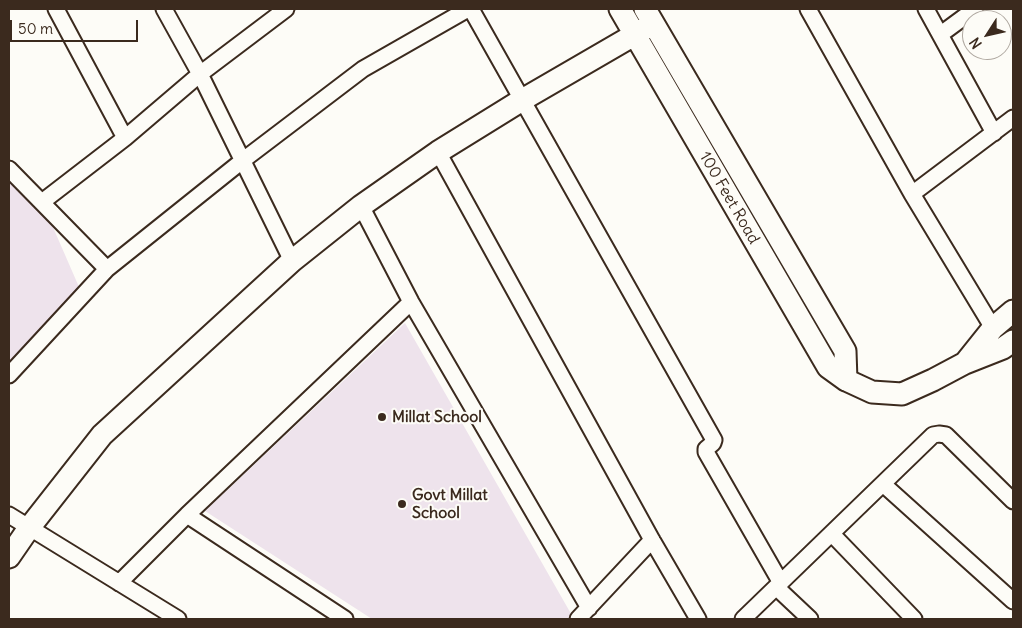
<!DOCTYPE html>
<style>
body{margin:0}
#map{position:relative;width:1022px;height:628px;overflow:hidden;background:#fdfcf7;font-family:Delius,sans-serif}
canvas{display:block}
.frame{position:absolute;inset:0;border:10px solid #3b2a1e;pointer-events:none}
.north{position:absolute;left:962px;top:10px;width:50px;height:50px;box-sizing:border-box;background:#fdfcf7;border:1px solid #afa8a0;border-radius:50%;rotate:235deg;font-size:14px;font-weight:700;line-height:20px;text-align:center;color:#3b2a1e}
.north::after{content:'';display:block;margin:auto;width:18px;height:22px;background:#3b2a1e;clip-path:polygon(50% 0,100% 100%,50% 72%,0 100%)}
.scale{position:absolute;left:10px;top:20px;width:128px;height:22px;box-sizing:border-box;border:2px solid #3b2a1e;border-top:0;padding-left:6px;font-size:15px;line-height:18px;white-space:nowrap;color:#3b2a1e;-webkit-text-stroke:4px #fdfcf7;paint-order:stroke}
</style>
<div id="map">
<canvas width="1022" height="628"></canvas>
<div class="frame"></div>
<div class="north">N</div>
<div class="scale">50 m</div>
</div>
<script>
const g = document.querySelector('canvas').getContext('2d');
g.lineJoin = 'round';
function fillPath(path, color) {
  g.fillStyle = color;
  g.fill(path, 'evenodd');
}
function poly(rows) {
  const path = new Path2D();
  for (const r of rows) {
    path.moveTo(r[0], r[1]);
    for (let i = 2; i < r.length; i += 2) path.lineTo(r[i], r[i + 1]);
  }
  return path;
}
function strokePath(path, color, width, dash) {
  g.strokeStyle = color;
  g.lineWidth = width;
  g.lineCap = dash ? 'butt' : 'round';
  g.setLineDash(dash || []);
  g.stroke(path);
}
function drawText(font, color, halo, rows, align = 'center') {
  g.font = font + ' Delius,sans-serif';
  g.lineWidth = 4;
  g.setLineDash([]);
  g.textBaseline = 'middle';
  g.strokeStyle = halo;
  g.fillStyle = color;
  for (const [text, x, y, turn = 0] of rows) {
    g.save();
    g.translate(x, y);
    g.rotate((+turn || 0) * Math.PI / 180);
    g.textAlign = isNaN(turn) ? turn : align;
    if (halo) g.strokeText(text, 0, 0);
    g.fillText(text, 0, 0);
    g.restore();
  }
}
const built = poly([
 [9,180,42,202,79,287,9,363],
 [405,323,574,619,372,619,205,511]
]);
const street = poly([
 [56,9,125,138],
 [164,9,200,74,292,261],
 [471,9,714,440,713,443,706,449,706,452,781,583],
 [808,9,912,194,993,328],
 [926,9,994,133],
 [941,34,975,9],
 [438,152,652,540,698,619],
 [9,169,107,269],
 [912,194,1013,118],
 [42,202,125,138,200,74,286,9],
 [361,206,411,302,589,608],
 [9,375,107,269,242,161,363,69,468,9],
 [883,484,1013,601],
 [9,515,178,619],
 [187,515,345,619],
 [832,534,914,619],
 [119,583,187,515,411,302],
 [776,587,810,619],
 [578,619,652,540],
 [743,619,933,435,939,434,946,435,1013,501]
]);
const secondary = poly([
 [620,9,828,367,846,380,872,392,902,394,933,380,965,363,1003,348,1013,341],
 [645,9,845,351,846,380],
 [965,363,993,328,1013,311],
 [9,557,29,528,102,435,292,261,361,206,438,152,522,100,653,24]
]);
const markers = [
 [382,417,5,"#3b2a1e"],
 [402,504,5,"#3b2a1e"]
];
const streetNames = [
 ["100 Feet Road",729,198,60]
];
const poiNames = [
 ["Millat School",392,417],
 ["Govt Millat",412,495],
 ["School",412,513]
];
fillPath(built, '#eee3ec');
strokePath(street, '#3b2a1e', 19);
strokePath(secondary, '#3b2a1e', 25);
strokePath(street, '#fdfcf7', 15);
strokePath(secondary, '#fdfcf7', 21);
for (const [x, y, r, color] of markers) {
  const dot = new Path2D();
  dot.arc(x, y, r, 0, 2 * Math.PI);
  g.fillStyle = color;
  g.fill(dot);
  strokePath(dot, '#fdfcf7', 2);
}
drawText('16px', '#3b2a1e', '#fdfcf7', streetNames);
drawText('bold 16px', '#3b2a1e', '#fdfcf7', poiNames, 'left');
</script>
